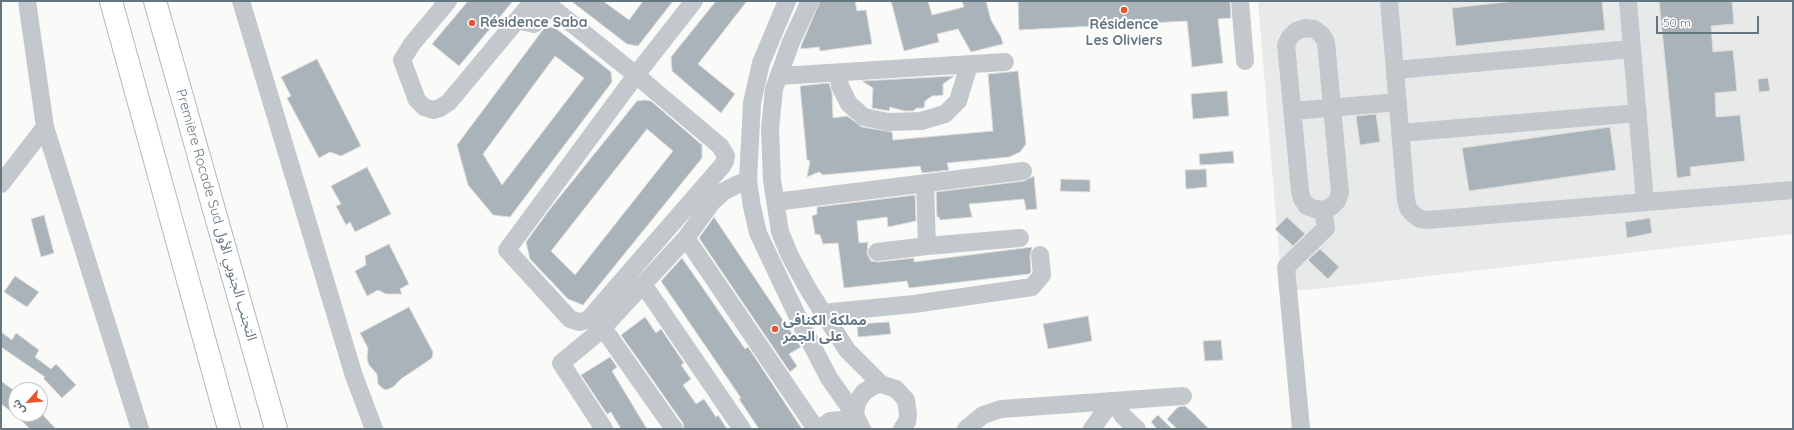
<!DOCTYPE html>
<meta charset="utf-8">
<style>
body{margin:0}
#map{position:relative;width:1794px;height:430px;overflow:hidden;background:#fafaf8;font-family:Quicksand,"Noto Sans Arabic",sans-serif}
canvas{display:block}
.frame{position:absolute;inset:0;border:2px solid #657683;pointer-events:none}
.north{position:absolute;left:8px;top:382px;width:40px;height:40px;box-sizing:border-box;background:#fff;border:1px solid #c1c8cd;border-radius:50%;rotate:243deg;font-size:11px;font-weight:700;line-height:16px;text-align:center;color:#657683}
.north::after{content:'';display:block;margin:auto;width:14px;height:18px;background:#e4572e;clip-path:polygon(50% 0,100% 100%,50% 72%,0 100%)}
.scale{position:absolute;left:1656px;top:16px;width:103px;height:18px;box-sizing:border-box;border:2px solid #657683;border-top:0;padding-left:5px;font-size:12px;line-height:14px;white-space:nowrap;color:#657683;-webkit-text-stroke:3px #fff;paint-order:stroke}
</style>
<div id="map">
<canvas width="1794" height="430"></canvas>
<div class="frame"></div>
<div class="north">ش</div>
<div class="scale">50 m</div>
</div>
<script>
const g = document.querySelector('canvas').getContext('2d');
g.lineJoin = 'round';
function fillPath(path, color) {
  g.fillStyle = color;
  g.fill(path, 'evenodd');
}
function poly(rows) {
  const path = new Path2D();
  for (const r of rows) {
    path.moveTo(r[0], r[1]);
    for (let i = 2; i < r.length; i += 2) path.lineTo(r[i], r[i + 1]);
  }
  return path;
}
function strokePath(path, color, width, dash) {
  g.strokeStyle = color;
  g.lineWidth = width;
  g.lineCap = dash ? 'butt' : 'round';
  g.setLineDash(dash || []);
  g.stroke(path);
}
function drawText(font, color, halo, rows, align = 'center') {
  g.font = font + ' Quicksand,"Noto Sans Arabic",sans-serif';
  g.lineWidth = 4;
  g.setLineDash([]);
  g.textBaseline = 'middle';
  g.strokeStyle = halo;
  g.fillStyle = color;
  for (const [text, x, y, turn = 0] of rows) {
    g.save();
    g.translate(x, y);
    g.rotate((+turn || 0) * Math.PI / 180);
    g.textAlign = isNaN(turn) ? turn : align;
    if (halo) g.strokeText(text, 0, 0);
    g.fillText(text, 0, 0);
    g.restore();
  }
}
const built = poly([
 [1258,1,1793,1,1793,234,1308,290,1282,290]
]);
const building = poly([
 [468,1,513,1,459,66,432,44,468,1],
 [571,1,603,1,629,20,643,1,673,1,638,46,627,44,571,1],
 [716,1,747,1,698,64,735,94,721,113,672,71,671,57,716,1],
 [820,1,855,1,857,11,866,10,872,44,820,51,819,47,801,49,801,46,820,1],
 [891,1,928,1,932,15,964,7,962,1,986,1,991,20,1001,37,1003,44,971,52,958,29,937,34,939,42,904,51,891,1],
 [1018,1,1230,1,1231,18,1218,19,1223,63,1192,67,1187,21,1019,30,1018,1],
 [1515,1,1602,1,1605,30,1456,46,1452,8,1515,1],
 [1659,1,1732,1,1734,24,1711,26,1713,52,1733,50,1737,91,1715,93,1716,117,1740,115,1745,161,1690,167,1691,176,1677,178,1659,1],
 [552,27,558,30,611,72,612,82,510,217,493,215,468,185,457,145,542,31,545,28,552,27],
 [555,56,584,78,502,185,483,154,555,56],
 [317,59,361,146,341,156,330,152,319,158,287,98,291,96,281,77,317,59],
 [1018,71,1026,144,1020,152,1009,157,947,163,949,170,922,173,920,166,823,175,819,172,807,177,810,161,807,160,800,86,829,83,832,93,833,118,847,116,862,127,892,132,893,140,993,131,988,74,1018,71],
 [954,76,943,84,943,95,932,96,925,101,924,108,917,108,913,111,905,111,890,107,889,111,872,108,873,88,862,81,954,76],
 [1768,78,1770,91,1759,92,1758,79,1768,78],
 [1227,91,1229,116,1193,119,1191,94,1227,91],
 [645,100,651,101,702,145,702,158,583,305,568,299,530,259,526,242,550,209,637,101,645,100],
 [647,129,673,151,575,275,551,251,647,129],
 [1376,114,1380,142,1360,145,1356,116,1376,114],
 [1610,127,1616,170,1469,191,1462,148,1610,127],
 [1233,151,1234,163,1200,165,1199,154,1233,151],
 [367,167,391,214,355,232,350,222,346,225,336,206,341,204,331,186,367,167],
 [1206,169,1207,187,1186,189,1185,170,1206,169],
 [1034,176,1037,209,1026,210,1024,199,969,204,972,217,940,220,939,217,937,217,936,192,1024,181,1034,176],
 [1061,179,1090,180,1090,192,1060,191,1061,179],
 [915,195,916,221,888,227,887,217,857,221,859,243,868,242,867,254,871,261,878,262,914,258,914,262,1032,247,1030,256,1031,272,1029,274,909,288,907,281,844,288,838,243,823,244,820,235,815,234,812,216,817,214,817,207,915,195],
 [44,215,54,253,41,257,31,219,44,215],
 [714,217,801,347,789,354,797,366,790,372,699,238,714,217],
 [1287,217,1305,234,1293,246,1275,229,1287,217],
 [1650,218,1652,233,1627,238,1625,222,1650,218],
 [389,244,409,284,400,289,402,294,386,294,378,290,367,296,355,271,366,265,365,256,389,244],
 [1320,249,1339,267,1328,279,1308,260,1320,249],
 [682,258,745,349,748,347,802,429,759,429,739,399,741,398,661,281,682,258],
 [15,276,39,292,27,307,4,292,15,276],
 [409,307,433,352,432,358,401,379,393,387,386,390,382,388,378,384,377,374,369,365,367,358,368,348,360,333,409,307],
 [1088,316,1092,341,1048,349,1043,324,1088,316],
 [645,317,656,333,661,329,684,363,681,365,691,379,683,385,696,404,704,399,716,417,718,415,727,429,684,429,683,423,621,335,645,317],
 [889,322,891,334,858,337,857,324,889,322],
 [1,332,12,340,16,333,39,350,35,357,51,369,56,364,76,385,62,398,43,378,45,377,1,347,1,332],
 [1221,340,1223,360,1205,361,1203,341,1221,340],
 [610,357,617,367,612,371,647,429,621,429,611,412,607,414,581,375,610,357],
 [1,381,16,392,16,414,42,414,56,429,30,429,16,415,1,404,1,381],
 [1185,406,1194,414,1209,429,1177,429,1167,419,1178,407,1185,406],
 [1158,415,1172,429,1157,429,1151,422,1158,415]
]);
const minor = poly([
 [27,1,45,127,140,429],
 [241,1,354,376,374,429],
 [448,1,412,44,402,60,417,100,424,107,433,110,440,108,449,102,533,1],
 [787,1,761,63,752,103,748,180,752,207,758,233,804,330,829,378,855,415],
 [810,1,791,42,774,89,770,129,772,180,780,232,790,256,808,289,847,350,881,384],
 [1240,1,1245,61],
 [1389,1,1406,200,1408,208,1413,214,1420,219,1427,220,1793,190],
 [1628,1,1645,202],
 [517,20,534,24,550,6,636,75,720,146,726,156,725,161,722,166,588,320,579,322,570,319,507,250,636,75,694,1],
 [1305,28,1314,29,1321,34,1326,42,1340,193,1337,201,1331,207,1323,210,1315,209,1307,206,1302,199,1300,191,1286,45,1290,37,1296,31,1305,28],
 [1395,70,1632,49],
 [838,73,840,86,849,104,864,117,888,122,921,121,945,114,958,101,969,65],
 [779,76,1005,62],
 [1293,111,1398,102],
 [1400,133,1638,113],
 [1,184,45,127],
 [775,202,1023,171],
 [686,238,712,202,723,192,738,184,748,180],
 [927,246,1020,238],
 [877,252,927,246,925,183],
 [643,284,742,429],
 [822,313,914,304,1032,287,1042,275,1040,255],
 [603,328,674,429],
 [1114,401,1123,416,1137,429],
 [604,429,561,363,600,331,686,238,816,429],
 [819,429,830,421,841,420,857,420],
 [862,429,855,415,857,402,864,392,875,385,881,384,896,389,906,400,908,414,907,422,902,429],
 [966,429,983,415,1001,409,1183,396],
 [1092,429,1112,401],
 [1301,429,1286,267,1326,228,1323,210]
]);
const highway = poly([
 [111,1,229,429],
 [155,1,276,429]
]);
const markers = [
 [1124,10,4,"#e4572e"],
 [472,23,4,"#e4572e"],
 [775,329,4,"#e4572e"]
];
const poiNames = [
 ["Résidence Saba",480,23],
 ["Résidence",1124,25,"center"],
 ["Les Oliviers",1124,41,"center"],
 ["مملكة الكنافى",783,321],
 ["على الجمر",783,337]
];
const streetNames = [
 ["Première Rocade Sud التجنب الجنوبي الأول",216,215,74]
];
fillPath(built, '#e8e9e9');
fillPath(building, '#aab3b9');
strokePath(building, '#dcdcda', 1);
strokePath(highway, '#b4b9bd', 24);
strokePath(minor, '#c3c8cc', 18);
strokePath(highway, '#fff', 22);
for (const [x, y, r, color] of markers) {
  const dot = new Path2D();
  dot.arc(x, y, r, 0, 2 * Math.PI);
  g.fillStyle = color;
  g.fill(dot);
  strokePath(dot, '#fff', 1.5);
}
drawText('bold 14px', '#657683', '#fff', poiNames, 'left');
drawText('14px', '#657683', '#fff', streetNames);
</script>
